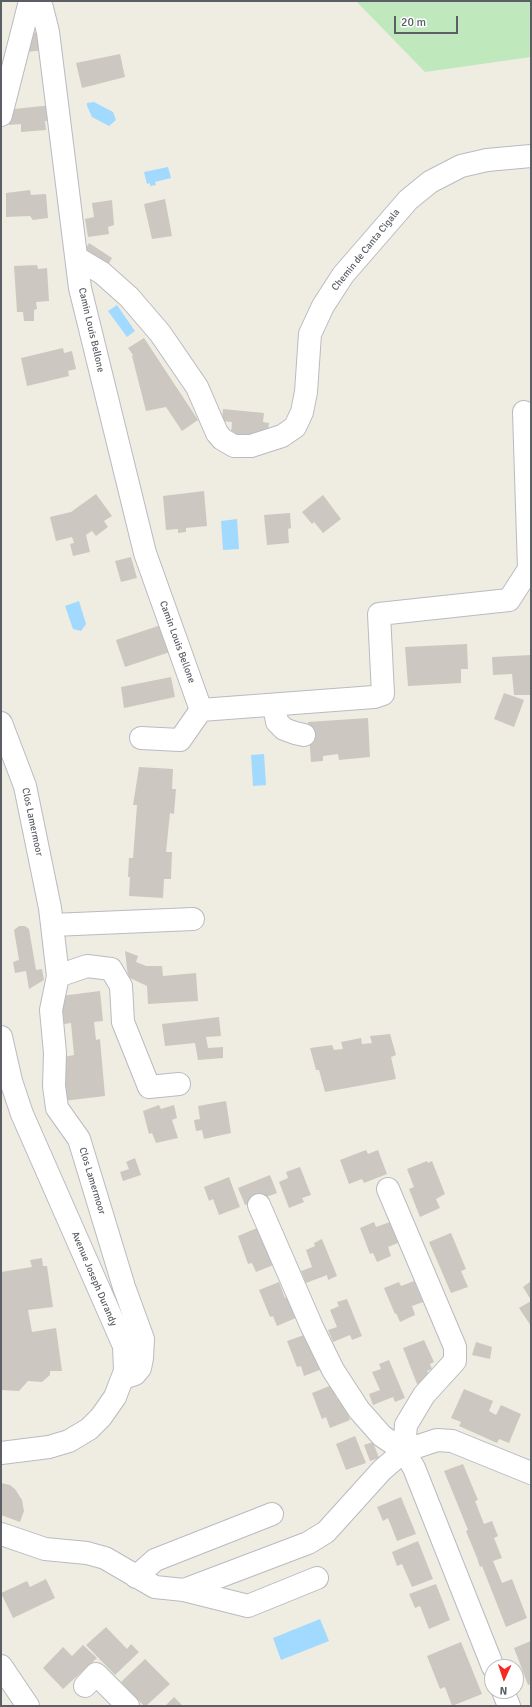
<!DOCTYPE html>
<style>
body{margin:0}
#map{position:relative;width:532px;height:1707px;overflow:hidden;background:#efece2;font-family:Signika,sans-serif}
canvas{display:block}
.frame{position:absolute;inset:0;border:2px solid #5b5f65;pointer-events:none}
.north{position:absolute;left:484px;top:1659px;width:40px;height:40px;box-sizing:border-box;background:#fff;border:1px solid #bdbfc1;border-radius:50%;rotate:183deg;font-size:11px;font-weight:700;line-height:16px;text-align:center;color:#5b5f65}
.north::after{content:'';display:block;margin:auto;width:14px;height:18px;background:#f62a21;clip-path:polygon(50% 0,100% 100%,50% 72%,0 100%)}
.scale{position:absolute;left:394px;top:16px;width:64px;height:18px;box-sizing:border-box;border:2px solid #5b5f65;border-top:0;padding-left:5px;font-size:12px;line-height:14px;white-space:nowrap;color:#5b5f65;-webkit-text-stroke:3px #fff;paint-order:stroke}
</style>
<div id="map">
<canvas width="532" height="1707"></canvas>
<div class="frame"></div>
<div class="north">N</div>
<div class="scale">20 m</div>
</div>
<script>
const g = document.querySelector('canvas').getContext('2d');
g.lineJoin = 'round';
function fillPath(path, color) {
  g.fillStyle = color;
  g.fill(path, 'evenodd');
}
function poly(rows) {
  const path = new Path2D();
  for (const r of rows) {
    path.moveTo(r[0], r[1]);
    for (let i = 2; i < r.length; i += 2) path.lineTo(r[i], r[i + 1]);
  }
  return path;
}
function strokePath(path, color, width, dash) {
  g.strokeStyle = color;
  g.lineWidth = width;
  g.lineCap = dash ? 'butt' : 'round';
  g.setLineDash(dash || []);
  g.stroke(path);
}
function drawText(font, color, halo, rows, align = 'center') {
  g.font = font + ' Signika,sans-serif';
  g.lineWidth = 3.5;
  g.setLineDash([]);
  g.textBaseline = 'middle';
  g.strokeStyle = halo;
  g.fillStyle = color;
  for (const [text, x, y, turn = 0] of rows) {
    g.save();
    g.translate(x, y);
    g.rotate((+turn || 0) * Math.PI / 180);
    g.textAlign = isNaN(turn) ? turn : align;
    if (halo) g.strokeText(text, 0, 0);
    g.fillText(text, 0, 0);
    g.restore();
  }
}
const green = poly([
 [356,1,531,1,531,57,425,72]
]);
const water = poly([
 [94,102,113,112,116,120,109,126,92,117,87,106,87,103],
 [168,167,171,178,155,182,156,185,150,186,150,183,147,184,144,172],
 [117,305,135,331,127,337,108,311],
 [237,519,239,549,223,550,221,521],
 [79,601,86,624,81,631,73,629,65,606],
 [264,754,266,785,253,786,251,755],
 [320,1619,329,1641,281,1660,273,1638]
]);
const building = poly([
 [42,31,44,50,27,52,32,33],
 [120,54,125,77,82,88,76,63],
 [52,105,55,120,45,121,46,130,21,132,21,124,9,125,14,109],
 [30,190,31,195,46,194,48,218,33,220,30,216,6,217,6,193],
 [165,199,172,236,152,239,144,204],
 [112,200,114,225,108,227,109,234,88,237,85,219,94,217,92,203],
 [89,243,112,258,107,267,84,252],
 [37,265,38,269,47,268,49,301,36,302,37,309,34,310,34,321,24,321,23,312,17,312,14,266],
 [144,338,198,420,182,431,166,407,146,411,132,356,133,355,128,348],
 [63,348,64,353,72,351,76,369,68,371,69,376,27,386,21,358],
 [223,409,264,413,263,422,269,423,268,430,262,430,262,437,231,435,232,422,222,421],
 [204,491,207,526,186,528,186,532,178,533,178,529,166,530,163,496],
 [96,494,112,516,104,521,108,527,96,536,92,531,86,535,90,552,73,556,70,544,74,543,72,537,56,541,50,517,71,512],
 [323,495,341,519,323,533,314,522,312,524,302,512],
 [290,513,291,528,288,529,289,543,267,545,264,515],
 [131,557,137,578,121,582,115,561],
 [161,625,170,652,125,667,116,640],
 [467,644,468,669,461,669,461,683,408,686,405,647],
 [531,655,531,695,514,695,512,674,493,675,492,657],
 [171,677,175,697,124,708,121,687],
 [504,693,524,700,514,727,494,719],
 [368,718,370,757,339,760,338,754,323,756,323,761,311,762,308,722],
 [139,767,173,769,172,789,176,789,174,814,170,813,166,852,172,852,171,879,164,879,163,898,129,896,130,877,128,877,129,858,133,858,137,805,133,805],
 [19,926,25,926,29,929,36,970,42,969,44,980,29,989,26,971,15,973,13,962,19,960,14,930],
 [125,951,138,956,136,962,146,966,162,966,163,976,196,973,198,1001,148,1004,147,986,128,977],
 [100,991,103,1021,94,1022,96,1040,100,1039,105,1096,63,1101,59,1058,74,1055,71,1023,64,1024,61,996],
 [219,1017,221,1036,206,1037,208,1048,223,1047,223,1058,198,1060,195,1043,165,1046,162,1024],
 [390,1034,396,1055,391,1057,396,1079,325,1092,319,1070,316,1070,310,1048,332,1045,334,1050,343,1049,341,1042,361,1038,362,1044,372,1043,370,1036],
 [226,1101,231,1133,204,1139,202,1130,196,1131,194,1120,200,1119,198,1106],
 [159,1105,161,1109,174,1105,177,1118,172,1120,178,1138,156,1143,152,1133,149,1134,143,1111],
 [366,1150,368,1154,378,1150,387,1174,364,1183,362,1179,349,1184,340,1160],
 [135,1158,141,1175,123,1181,120,1172,129,1169,126,1162],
 [427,1161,428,1163,432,1161,445,1194,436,1199,440,1208,420,1217,409,1189,414,1187,407,1169],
 [300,1167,311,1195,302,1198,304,1202,289,1208,279,1182,288,1178,286,1172],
 [270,1175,277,1193,245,1205,238,1188],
 [229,1177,240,1207,219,1215,213,1199,209,1201,204,1187],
 [374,1222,376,1227,390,1222,398,1243,388,1247,391,1256,377,1262,373,1253,370,1254,360,1228],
 [257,1228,263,1243,267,1241,276,1264,256,1272,252,1263,248,1264,238,1236],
 [451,1233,466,1269,461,1271,468,1287,451,1293,429,1242],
 [322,1239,337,1276,328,1280,327,1275,306,1283,301,1271,312,1267,306,1250,315,1246,314,1243],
 [42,1258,43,1266,47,1266,53,1307,28,1310,32,1332,56,1328,62,1371,50,1371,50,1375,42,1382,28,1381,19,1391,1,1390,1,1272,32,1267,30,1260],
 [414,1281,423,1302,412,1306,415,1315,400,1322,396,1313,395,1314,384,1288,399,1282,401,1286],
 [531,1281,531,1300,523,1287],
 [279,1282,285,1298,290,1295,298,1317,277,1326,273,1316,270,1317,259,1290],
 [347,1299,362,1336,352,1340,350,1335,333,1342,328,1330,337,1327,330,1310,339,1306,337,1302],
 [531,1301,531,1326,519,1308],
 [307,1334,325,1368,304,1376,301,1366,297,1367,287,1341],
 [424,1340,434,1362,430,1364,432,1369,427,1371,431,1379,417,1384,403,1348],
 [476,1342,492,1347,490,1359,472,1355],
 [389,1360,405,1398,395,1402,393,1397,373,1405,369,1394,380,1390,372,1372,381,1369,379,1364],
 [332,1385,337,1399,342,1397,350,1420,330,1428,326,1417,322,1419,312,1393],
 [464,1389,493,1401,489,1411,496,1415,501,1405,521,1414,509,1443,499,1439,497,1443,459,1426,461,1422,451,1418],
 [355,1436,366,1463,346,1470,336,1444],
 [373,1442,379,1458,370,1461,364,1445],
 [463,1464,478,1500,475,1501,484,1524,492,1521,498,1536,494,1538,502,1558,493,1561,502,1583,512,1579,527,1618,506,1627,482,1566,480,1567,477,1558,466,1531,468,1530,444,1471],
 [1,1483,10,1485,15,1489,22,1500,24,1511,20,1522,1,1515],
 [401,1497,416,1534,397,1541,388,1518,383,1521,377,1507],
 [418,1541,433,1579,412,1587,402,1564,397,1566,392,1552],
 [46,1579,55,1598,13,1618,1,1593,27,1581,30,1587],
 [436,1584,450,1620,429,1629,420,1606,415,1608,409,1594],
 [106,1627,127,1649,131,1644,139,1652,115,1675,86,1645],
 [531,1641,531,1684,528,1685,514,1648],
 [461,1642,482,1694,452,1706,445,1687,440,1689,427,1656],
 [83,1645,97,1658,63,1689,43,1668,63,1647,72,1656],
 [145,1659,170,1684,146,1706,144,1706,121,1682],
 [174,1697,183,1706,165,1706]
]);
const minor = poly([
 [35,1,42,8,48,32,80,288,145,553,201,710,374,697,383,694,379,614,509,600,529,569,524,412],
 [1,115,30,1],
 [77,258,102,273,129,297,160,333,197,387,217,433,222,439,234,446,251,446,282,436,295,427,302,412,306,392,310,334,323,306,343,275,408,200,430,182,461,166,487,160,531,156],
 [274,705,277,722,284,729,295,733,304,735],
 [1,723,25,786,50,908,58,976,51,1010,55,1053,54,1086,57,1108,79,1139,124,1287,143,1339,142,1358,140,1368,135,1374,123,1378],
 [141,738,180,740,201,710],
 [52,925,193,919],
 [58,976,87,966,111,969,121,986,123,1022,149,1087,179,1084],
 [1,1037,11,1081,22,1114,124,1346,125,1371,115,1397,101,1417,89,1429,69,1441,49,1447,1,1453],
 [259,1205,312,1327,333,1370,359,1410,382,1436,404,1451,414,1468,493,1667],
 [404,1451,437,1440,452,1441,531,1473],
 [1,1534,45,1549,87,1553,105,1558,155,1587,184,1590,308,1543,326,1532,382,1470,404,1451,406,1425,424,1395,455,1361,455,1347,388,1189],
 [136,1577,155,1560,272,1514],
 [184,1590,248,1606,317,1578],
 [1,1666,28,1706],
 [85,1686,96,1674,128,1706],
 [503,1691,509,1706]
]);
const streetNames = [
 ["Chemin de Canta Cigala",366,250,-51],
 ["Camin Louis Bellone",91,330,77],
 ["Camin Louis Bellone",177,642,70],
 ["Clos Lamermoor",32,822,78],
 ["Clos Lamermoor",92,1181,73],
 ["Avenue Joseph Durandy",94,1279,67]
];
fillPath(green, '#bfe8bd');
fillPath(water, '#a2daff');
fillPath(building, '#ccc8c1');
strokePath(minor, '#b8bbc0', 24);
strokePath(minor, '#fff', 22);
drawText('10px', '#5b5f65', '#fff', streetNames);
</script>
